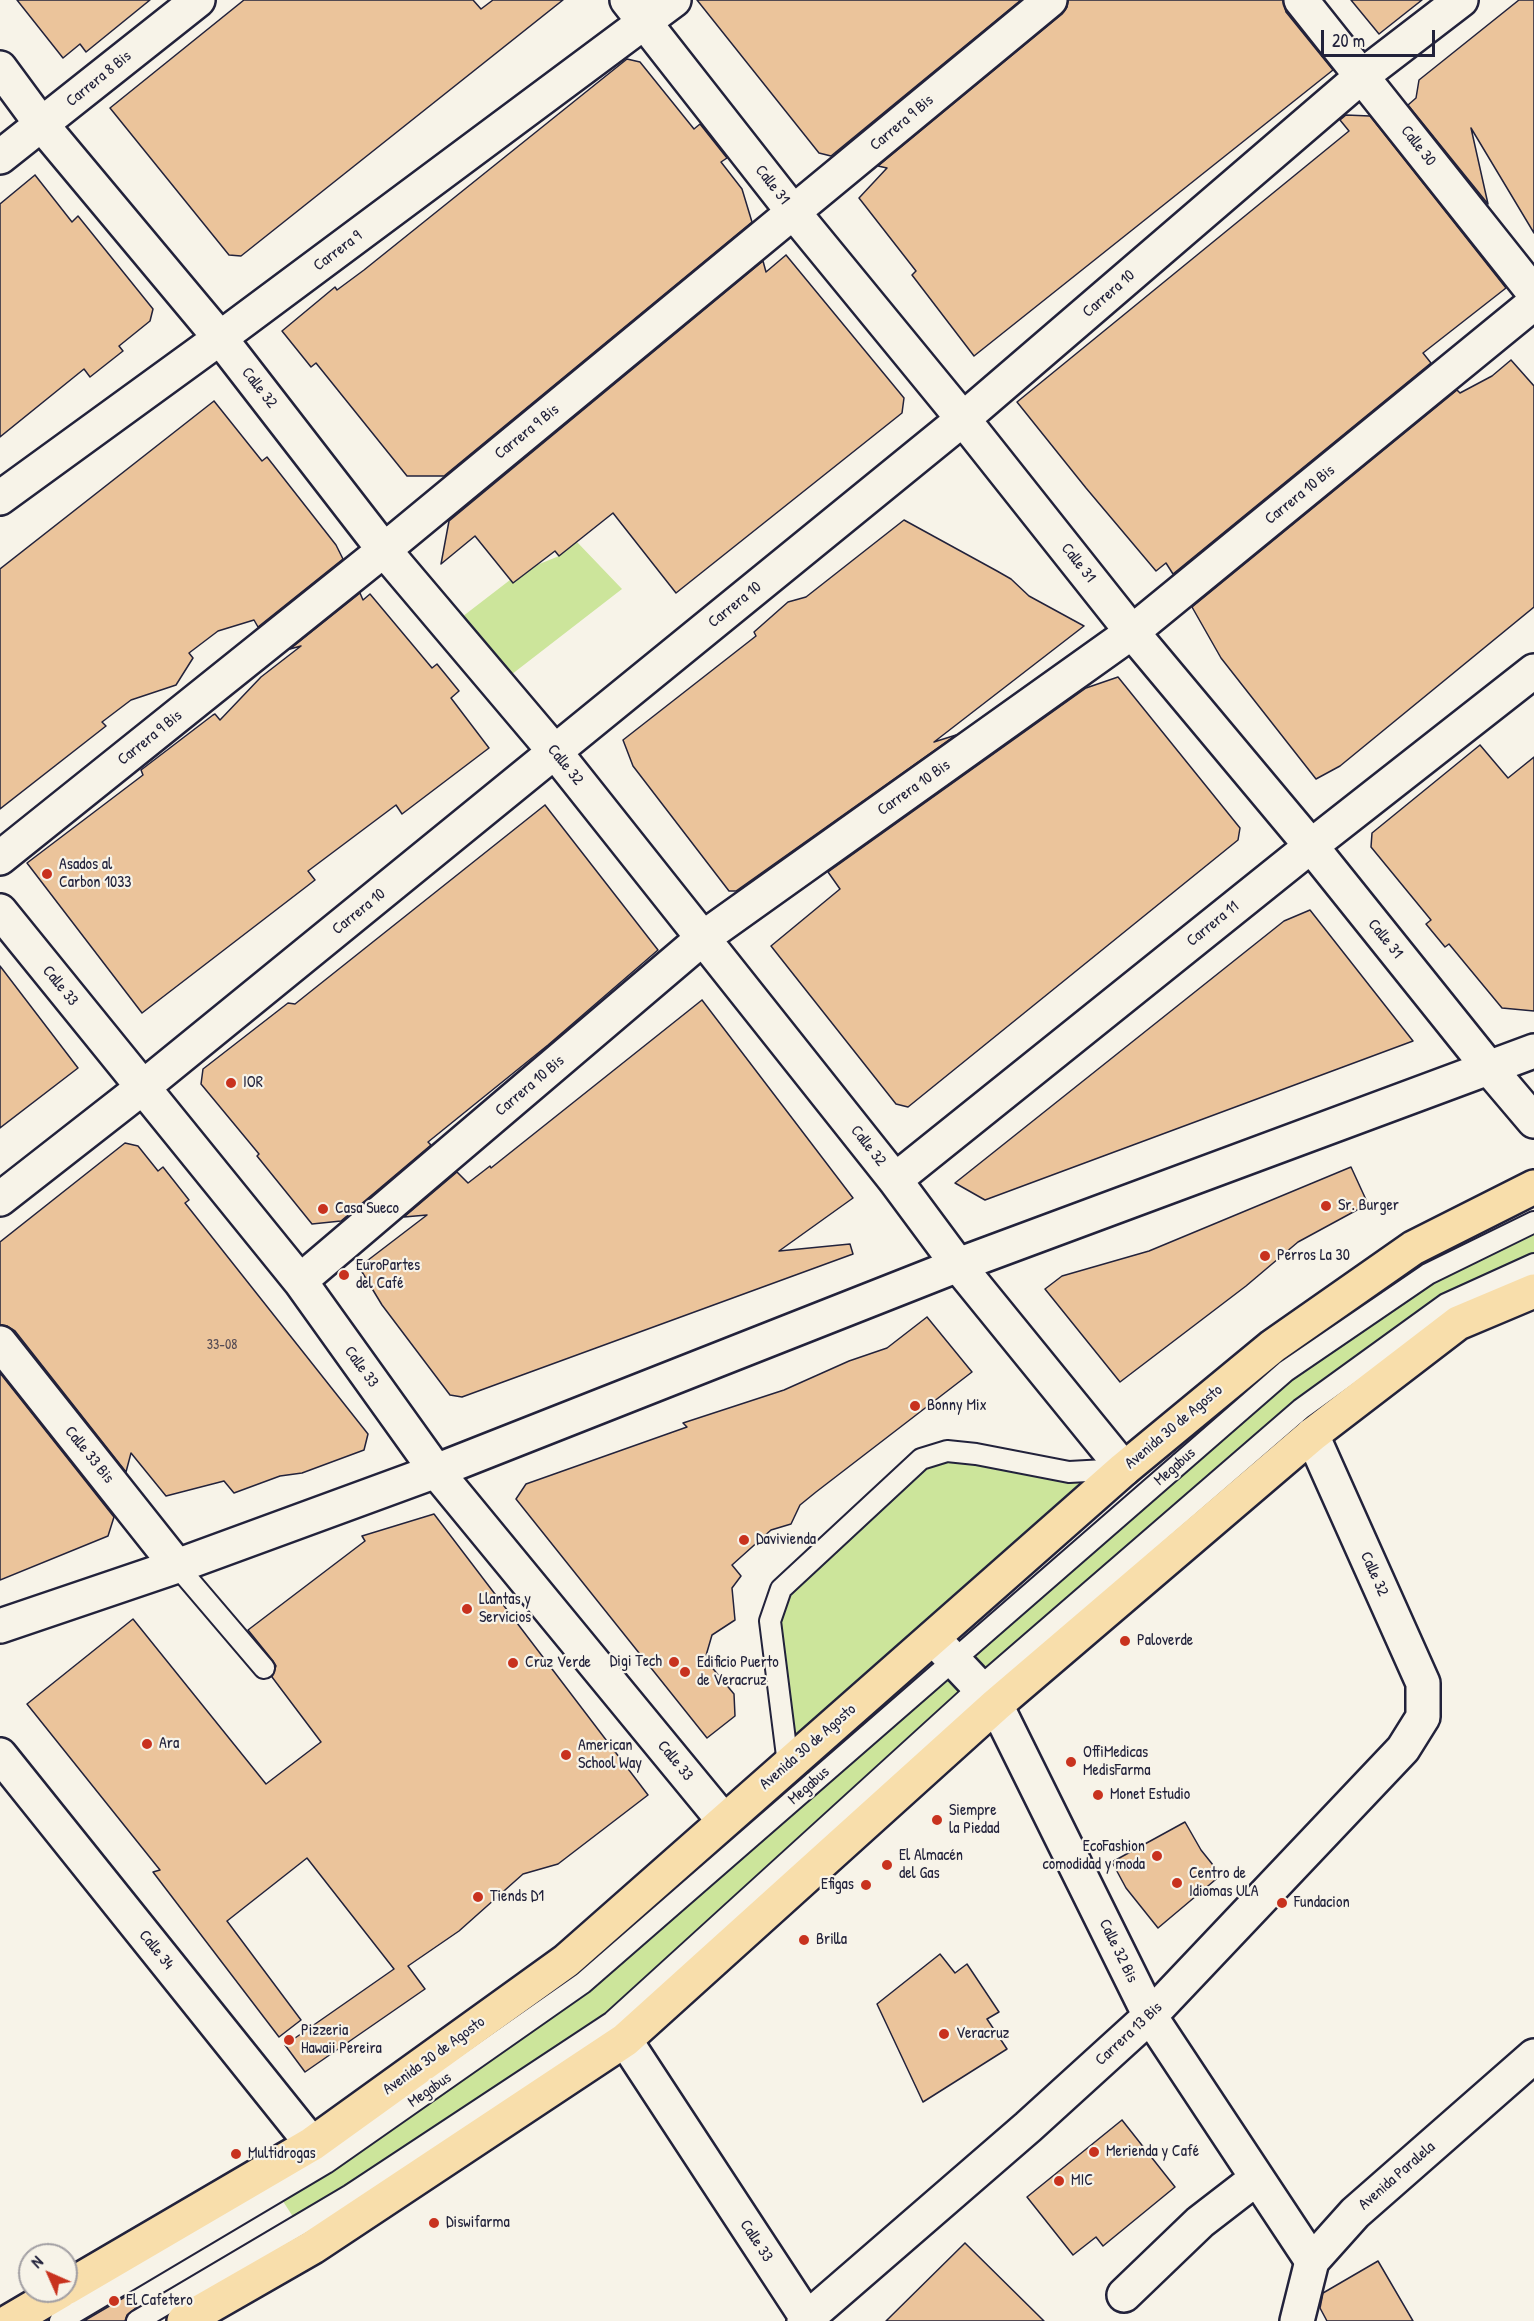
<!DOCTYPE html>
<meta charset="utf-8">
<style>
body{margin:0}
#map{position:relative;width:1534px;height:2321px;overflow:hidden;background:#f7f3e8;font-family:"Patrick Hand",sans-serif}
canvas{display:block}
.north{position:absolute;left:18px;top:2243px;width:60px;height:60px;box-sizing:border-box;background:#f7f3e8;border:2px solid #a29fa3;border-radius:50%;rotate:315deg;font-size:16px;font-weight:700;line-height:24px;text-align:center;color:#22223b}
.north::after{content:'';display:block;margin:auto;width:21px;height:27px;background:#c8321e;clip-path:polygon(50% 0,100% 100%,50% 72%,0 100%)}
.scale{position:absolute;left:1321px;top:30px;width:114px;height:27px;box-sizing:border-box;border:3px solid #22223b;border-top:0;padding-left:8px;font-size:18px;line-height:21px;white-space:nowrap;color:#22223b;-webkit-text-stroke:4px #f7f3e8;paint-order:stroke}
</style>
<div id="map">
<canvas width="1534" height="2321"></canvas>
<div class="north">N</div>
<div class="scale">20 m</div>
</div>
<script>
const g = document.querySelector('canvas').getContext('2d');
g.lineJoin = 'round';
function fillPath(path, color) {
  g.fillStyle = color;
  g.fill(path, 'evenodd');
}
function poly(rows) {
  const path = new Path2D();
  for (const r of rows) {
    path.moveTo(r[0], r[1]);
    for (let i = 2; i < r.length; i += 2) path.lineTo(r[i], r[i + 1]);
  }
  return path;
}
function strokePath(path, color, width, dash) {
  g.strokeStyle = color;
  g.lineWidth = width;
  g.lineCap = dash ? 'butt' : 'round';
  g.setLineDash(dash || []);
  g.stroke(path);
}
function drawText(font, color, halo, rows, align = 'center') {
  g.font = font + ' "Patrick Hand",sans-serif';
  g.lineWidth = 4.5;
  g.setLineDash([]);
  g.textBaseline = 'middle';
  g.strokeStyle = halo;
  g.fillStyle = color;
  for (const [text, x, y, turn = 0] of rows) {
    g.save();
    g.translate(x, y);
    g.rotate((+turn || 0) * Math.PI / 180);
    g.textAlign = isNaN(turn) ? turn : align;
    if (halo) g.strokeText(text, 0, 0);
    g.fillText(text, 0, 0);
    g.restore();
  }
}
const green = poly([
 [577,542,622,589,507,678,458,620,510,580,513,583,537,565,559,556],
 [1534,1222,1534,1264,1301,1409,612,2022,299,2226,277,2192,583,1983,1286,1371],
 [921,1459,1124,1469,788,1764,770,1621,781,1589]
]);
const building = poly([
 [17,0,150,0,86,52,80,44,63,58,17,0],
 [244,0,473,0,481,9,493,0,563,0,241,256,229,255,110,108,244,0],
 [697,0,1021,0,831,156,819,153,697,0],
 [1068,0,1283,0,1286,12,1333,70,974,356,912,275,916,271,859,198,887,168,878,166,1062,14,1067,7,1068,0],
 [1351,0,1422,0,1379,34,1351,0],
 [1519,0,1534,0,1534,233,1471,128,1488,204,1408,105,1416,98,1419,80,1519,0],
 [627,59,640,62,694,129,700,124,727,158,721,162,742,189,752,222,444,476,407,476,316,363,311,367,282,331,335,287,337,290,364,270,627,59],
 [1346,115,1370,116,1506,288,1423,353,1431,363,1173,574,1166,563,1156,571,1086,488,1017,402,1349,131,1340,120,1346,115],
 [35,175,72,222,78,216,153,309,150,321,119,346,123,351,90,377,84,369,0,437,0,204,35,175],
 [786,255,904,398,902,413,676,593,613,513,559,556,555,551,513,583,475,536,441,564,449,521,763,261,766,272,786,255],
 [1511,360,1534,386,1534,607,1340,766,1316,779,1221,658,1192,607,1457,390,1460,393,1492,376,1511,360],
 [214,401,262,461,267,457,336,545,343,559,258,627,254,620,218,631,189,653,193,658,176,685,131,700,102,722,106,726,0,809,0,569,214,401],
 [904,520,997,571,1011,579,1029,596,1084,626,934,742,956,735,736,891,729,891,633,766,623,740,756,636,754,632,788,602,806,597,904,520],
 [360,593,363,600,370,594,432,668,437,664,459,691,451,698,489,748,402,814,396,805,308,871,315,880,142,1013,27,863,143,775,141,770,213,715,215,714,220,720,261,677,301,646,290,649,360,593],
 [1118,677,1240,828,1238,840,908,1107,896,1104,771,946,840,889,828,872,1086,688,1118,677],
 [1480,745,1508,778,1534,757,1534,1011,1502,1008,1449,944,1445,947,1426,924,1431,920,1371,847,1372,833,1480,745],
 [545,805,658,950,548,1045,428,1142,431,1145,341,1221,312,1224,257,1156,259,1154,201,1084,203,1069,288,1003,295,1004,310,992,545,805],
 [1310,910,1413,1041,985,1200,955,1183,1284,921,1310,910],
 [0,966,78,1068,0,1128,0,966],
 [702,1000,853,1198,779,1251,850,1244,853,1254,462,1397,450,1395,382,1305,359,1267,427,1215,404,1217,457,1172,468,1183,490,1166,491,1168,702,1000],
 [125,1143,138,1146,158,1171,163,1167,189,1200,185,1203,368,1434,364,1450,302,1473,280,1476,234,1493,224,1481,166,1496,131,1453,126,1472,15,1331,7,1326,0,1325,0,1242,125,1143],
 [1351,1167,1368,1204,1298,1242,1246,1286,1120,1382,1045,1289,1062,1276,1149,1251,1351,1167],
 [927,1317,972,1372,816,1492,800,1505,791,1524,771,1530,732,1565,741,1576,732,1588,735,1620,712,1635,705,1659,734,1694,735,1716,707,1738,516,1499,526,1484,687,1427,683,1423,784,1390,849,1361,887,1348,927,1317],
 [0,1373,114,1517,108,1536,0,1580,0,1373],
 [434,1514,648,1795,558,1864,523,1874,459,1931,408,1966,425,1989,305,2072,285,2045,394,1969,307,1858,227,1921,301,2020,279,2037,153,1872,160,1870,27,1704,133,1619,266,1784,321,1742,272,1677,276,1666,273,1661,248,1630,365,1541,362,1536,434,1514],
 [1185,1822,1201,1850,1221,1875,1158,1928,1126,1888,1112,1862,1185,1822],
 [940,1954,955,1973,967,1964,999,2012,987,2019,1007,2049,923,2102,877,2004,940,1954],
 [1122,2120,1175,2187,1103,2246,1096,2237,1073,2255,1027,2197,1122,2120],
 [965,2243,1044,2321,886,2321,965,2243],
 [1378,2261,1413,2321,1327,2321,1320,2308,1323,2293,1378,2261],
 [130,2294,137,2307,127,2315,125,2321,84,2321,130,2294]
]);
const service = poly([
 [177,1566,264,1668],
 [788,1764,770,1621,781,1589,921,1459,947,1451,976,1454,1069,1472,1124,1469],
 [60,2321,326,2163,583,1983,1286,1371,1428,1274,1534,1222],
 [137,2321,350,2195,612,2022,981,1686,1301,1409,1446,1304,1534,1264]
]);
const minor = poly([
 [627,0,794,213,963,419,1132,632,1311,846,1489,1068,1534,1121],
 [1301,0,1534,293],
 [0,68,42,125,220,338,384,550,555,752,895,1180,958,1265,1124,1469],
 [0,157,198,0],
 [0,498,220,338,674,0],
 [0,858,384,550,1050,0],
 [0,911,300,1281,436,1471,724,1821],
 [895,1180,1311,846,1534,671],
 [0,1199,142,1088,963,419,1362,76,1461,0],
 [300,1281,703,938,1132,632,1534,303],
 [0,1343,177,1566],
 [933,1638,996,1705,1150,2016,1312,2261],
 [0,1755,312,2144],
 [625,2040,809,2321],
 [1124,2295,1200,2222,1257,2178],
 [804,2321,1028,2127,1150,2016,1403,1749,1423,1717,1423,1683,1312,1435]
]);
const tertiary = poly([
 [0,1626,177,1566,436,1471,958,1265,1534,1051]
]);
const secondary = poly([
 [1297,2321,1312,2261,1355,2213,1534,2056]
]);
const primary = poly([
 [66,2288,312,2144,566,1961,1124,1469,1273,1346,1413,1248,1534,1187],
 [10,2321,61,2291],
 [184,2321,313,2247,625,2040,996,1705,1312,1435,1458,1323,1534,1291]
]);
const markers = [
 [47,874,6,"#c8321e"],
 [231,1083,6,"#c8321e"],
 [1326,1206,6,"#c8321e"],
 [323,1209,6,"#c8321e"],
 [1265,1256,6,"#c8321e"],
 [344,1275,6,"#c8321e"],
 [915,1406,6,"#c8321e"],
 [744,1540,6,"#c8321e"],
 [467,1609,6,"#c8321e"],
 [1125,1641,6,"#c8321e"],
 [674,1662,6,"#c8321e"],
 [513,1663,6,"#c8321e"],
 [685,1672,6,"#c8321e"],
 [147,1744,6,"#c8321e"],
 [566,1755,6,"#c8321e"],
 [1071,1762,6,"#c8321e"],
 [1098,1795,6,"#c8321e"],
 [937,1820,6,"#c8321e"],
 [1157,1856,6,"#c8321e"],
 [887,1865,6,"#c8321e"],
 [1177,1883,6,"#c8321e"],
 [866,1885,6,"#c8321e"],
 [478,1897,6,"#c8321e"],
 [1282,1903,6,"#c8321e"],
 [804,1940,6,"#c8321e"],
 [944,2034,6,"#c8321e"],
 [289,2040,6,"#c8321e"],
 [1094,2152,6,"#c8321e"],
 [236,2154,6,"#c8321e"],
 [1059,2181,6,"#c8321e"],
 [434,2223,6,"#c8321e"],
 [114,2301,6,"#c8321e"]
];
const numberNames = [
 ["33-08",222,1345]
];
const streetNames = [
 ["Carrera 8 Bis",99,79,-39],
 ["Carrera 9 Bis",902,123,-40],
 ["Calle 30",1418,146,52],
 ["Calle 31",772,185,52],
 ["Carrera 9",338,251,-37],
 ["Carrera 10",1109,294,-41],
 ["Calle 32",259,388,52],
 ["Carrera 9 Bis",527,432,-39],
 ["Carrera 10 Bis",1300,495,-39],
 ["Calle 31",1078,563,52],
 ["Carrera 10",735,605,-39],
 ["Carrera 9 Bis",150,738,-39],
 ["Calle 32",565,765,51],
 ["Carrera 10 Bis",914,788,-35],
 ["Carrera 10",359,912,-39],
 ["Carrera 11",1213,924,-39],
 ["Calle 31",1385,939,51],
 ["Calle 33",60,986,51],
 ["Carrera 10 Bis",530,1086,-40],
 ["Calle 32",868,1146,52],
 ["Calle 33",361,1367,54],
 ["Avenida 30 de Agosto",1174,1427,-40],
 ["Calle 33 Bis",89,1455,51],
 ["Megabus",1175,1467,-41],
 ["Calle 32",1374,1574,66],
 ["Avenida 30 de Agosto",808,1747,-41],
 ["Calle 33",675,1761,51],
 ["Megabus",809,1786,-41],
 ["Calle 34",156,1950,51],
 ["Calle 32 Bis",1118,1951,64],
 ["Carrera 13 Bis",1129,2034,-43],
 ["Avenida 30 de Agosto",434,2056,-36],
 ["Megabus",430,2090,-35],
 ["Avenida Paralela",1397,2176,-41],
 ["Calle 33",756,2241,57]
];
const poiNames = [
 ["Asados al",59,865],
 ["Carbon 1033",59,883],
 ["IOR",243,1083],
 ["Sr. Burger",1338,1206],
 ["Casa Sueco",335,1209],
 ["Perros La 30",1277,1256],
 ["EuroPartes",356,1266],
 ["del Café",356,1284],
 ["Bonny Mix",927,1406],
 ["Davivienda",756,1540],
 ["Llantas y",479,1600],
 ["Servicios",479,1618],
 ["Paloverde",1137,1641],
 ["Digi Tech",662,1662,"right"],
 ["Cruz Verde",525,1663],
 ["Edificio Puerto",697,1663],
 ["de Veracruz",697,1681],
 ["Ara",159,1744],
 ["American",578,1746],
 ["School Way",578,1764],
 ["OffiMedicas",1083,1753],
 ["MedisFarma",1083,1771],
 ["Monet Estudio",1110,1795],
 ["Siempre",949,1811],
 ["la Piedad",949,1829],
 ["EcoFashion",1145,1847,"right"],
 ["comodidad y moda",1145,1865,"right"],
 ["El Almacén",899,1856],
 ["del Gas",899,1874],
 ["Centro de",1189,1874],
 ["Idiomas ULA",1189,1892],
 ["Efigas",854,1885,"right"],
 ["Tiends D1",490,1897],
 ["Fundacion",1294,1903],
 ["Brilla",816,1940],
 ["Pizzeria",301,2031],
 ["Hawaii Pereira",301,2049],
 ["Veracruz",956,2034],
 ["Merienda y Café",1106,2152],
 ["Multidrogas",248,2154],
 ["MIC",1071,2181],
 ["Diswifarma",446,2223],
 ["El Cafetero",126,2301]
];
fillPath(green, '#cce59b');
fillPath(building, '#ebc49b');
strokePath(building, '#22223b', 1.5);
strokePath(service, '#22223b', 24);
strokePath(minor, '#22223b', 38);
strokePath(tertiary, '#22223b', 38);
strokePath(secondary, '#22223b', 38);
strokePath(primary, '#22223b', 38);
strokePath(service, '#f7f3e8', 20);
strokePath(minor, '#f7f3e8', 33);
strokePath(tertiary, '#f7f3e8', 33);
strokePath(secondary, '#f7f3e8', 33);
strokePath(primary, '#f8deab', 33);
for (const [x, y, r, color] of markers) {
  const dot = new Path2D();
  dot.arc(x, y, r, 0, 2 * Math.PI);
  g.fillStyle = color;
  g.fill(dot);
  strokePath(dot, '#f7f3e8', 2);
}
drawText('14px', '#544a53', null, numberNames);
drawText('16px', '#22223b', '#f7f3e8', streetNames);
drawText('16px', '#22223b', '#f7f3e8', poiNames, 'left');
</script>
